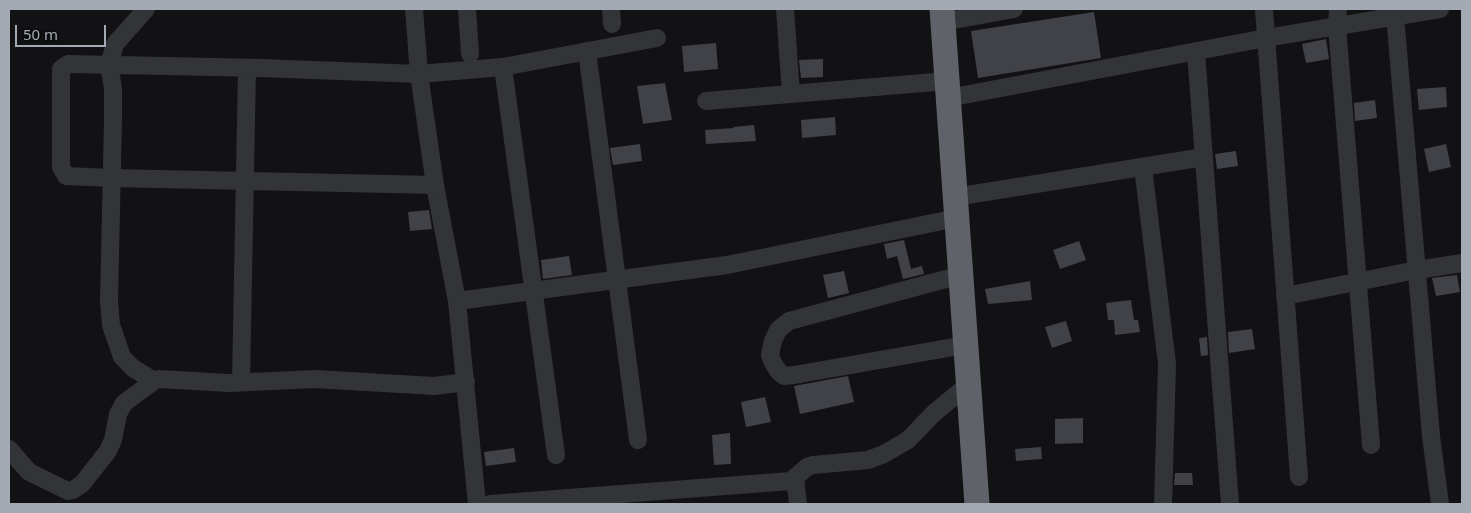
<!DOCTYPE html>
<style>
body{margin:0}
#map{position:relative;width:1471px;height:513px;overflow:hidden;background:#121214;font-family:"Noto Sans",sans-serif}
canvas{display:block}
.frame{position:absolute;inset:0;border:10px solid #a4aab4;pointer-events:none}
.scale{position:absolute;left:15px;top:25px;width:91px;height:22px;box-sizing:border-box;border:2px solid #a4aab4;border-top:0;padding-left:6px;font-size:15px;line-height:18px;white-space:nowrap;color:#a4aab4;-webkit-text-stroke:4px #0d0d0f;paint-order:stroke}
</style>
<div id="map">
<canvas width="1471" height="513"></canvas>
<div class="frame"></div>
<div class="scale">50 m</div>
</div>
<script>
const g = document.querySelector('canvas').getContext('2d');
g.lineJoin = 'round';
function fillPath(path, color) {
  g.fillStyle = color;
  g.fill(path, 'evenodd');
}
function poly(rows) {
  const path = new Path2D();
  for (const r of rows) {
    path.moveTo(r[0], r[1]);
    for (let i = 2; i < r.length; i += 2) path.lineTo(r[i], r[i + 1]);
  }
  return path;
}
function strokePath(path, color, width, dash) {
  g.strokeStyle = color;
  g.lineWidth = width;
  g.lineCap = dash ? 'butt' : 'round';
  g.setLineDash(dash || []);
  g.stroke(path);
}
const building = poly([
 [1094,12,1101,58,978,78,971,31],
 [1326,39,1329,59,1306,63,1302,44],
 [716,43,718,69,684,72,682,46],
 [823,59,823,77,801,78,799,60],
 [665,83,672,120,643,124,637,86],
 [1446,87,1447,107,1419,110,1417,89],
 [1375,100,1377,118,1355,121,1354,103],
 [835,117,836,135,802,138,801,120],
 [754,125,756,141,706,144,705,130,734,128,733,127],
 [640,144,642,161,613,165,610,148],
 [1446,144,1451,167,1429,172,1424,149],
 [1236,151,1238,166,1217,169,1215,154],
 [429,210,432,229,410,231,408,212],
 [904,240,911,269,922,266,924,274,903,279,897,256,887,259,884,244],
 [1079,241,1086,260,1060,269,1053,250],
 [569,256,572,275,543,279,541,260],
 [844,271,849,293,828,298,823,275],
 [1457,275,1460,292,1436,296,1432,278],
 [1030,281,1032,300,988,304,985,289],
 [1131,300,1134,320,1138,320,1140,332,1115,335,1114,320,1108,320,1106,303],
 [1066,321,1072,341,1052,348,1045,327],
 [1252,329,1255,349,1229,353,1228,332],
 [1207,337,1208,355,1201,356,1199,338],
 [848,376,854,402,800,414,794,386],
 [765,397,771,422,746,427,741,402],
 [1083,418,1083,443,1055,444,1055,419],
 [730,433,731,464,714,465,712,435],
 [1041,447,1042,459,1016,461,1015,449],
 [514,448,516,462,486,466,484,452],
 [1175,473,1192,473,1193,485,1174,485]
]);
const minor = poly([
 [146,9,115,44,109,65,113,88,113,120,109,301,111,325,122,357,133,368,154,381],
 [414,9,419,74,435,185,457,301,477,504],
 [467,9,470,54],
 [611,9,612,24],
 [785,9,791,94],
 [1264,9,1299,477],
 [1338,9,1337,26,1371,445],
 [1395,16,1431,436,1440,504],
 [943,22,1014,9],
 [587,51,638,440],
 [1196,52,1230,504],
 [503,67,556,455],
 [948,98,1266,38,1440,9],
 [706,101,947,81],
 [1143,167,1167,364,1163,504],
 [435,185,111,178,66,176,61,167,61,69,68,64,261,68,419,74,503,67,657,38],
 [955,197,1204,157],
 [961,275,789,321,778,330,773,341,770,355,773,363,779,372,784,376,794,375,965,345],
 [1285,296,1417,270,1462,263],
 [457,301,727,265,957,218],
 [241,382,247,68],
 [9,449,29,472,68,491,73,490,82,484,108,451,113,440,118,414,124,403,154,381,159,379,229,383,315,379,434,386,466,382],
 [795,478,798,504],
 [490,504,791,481,807,467,813,465,868,460,884,454,908,440,934,413,968,385]
]);
const highway = poly([
 [942,9,977,504]
]);
fillPath(building, '#414247');
strokePath(minor, '#333438', 18);
strokePath(highway, '#5f6369', 25);
</script>
